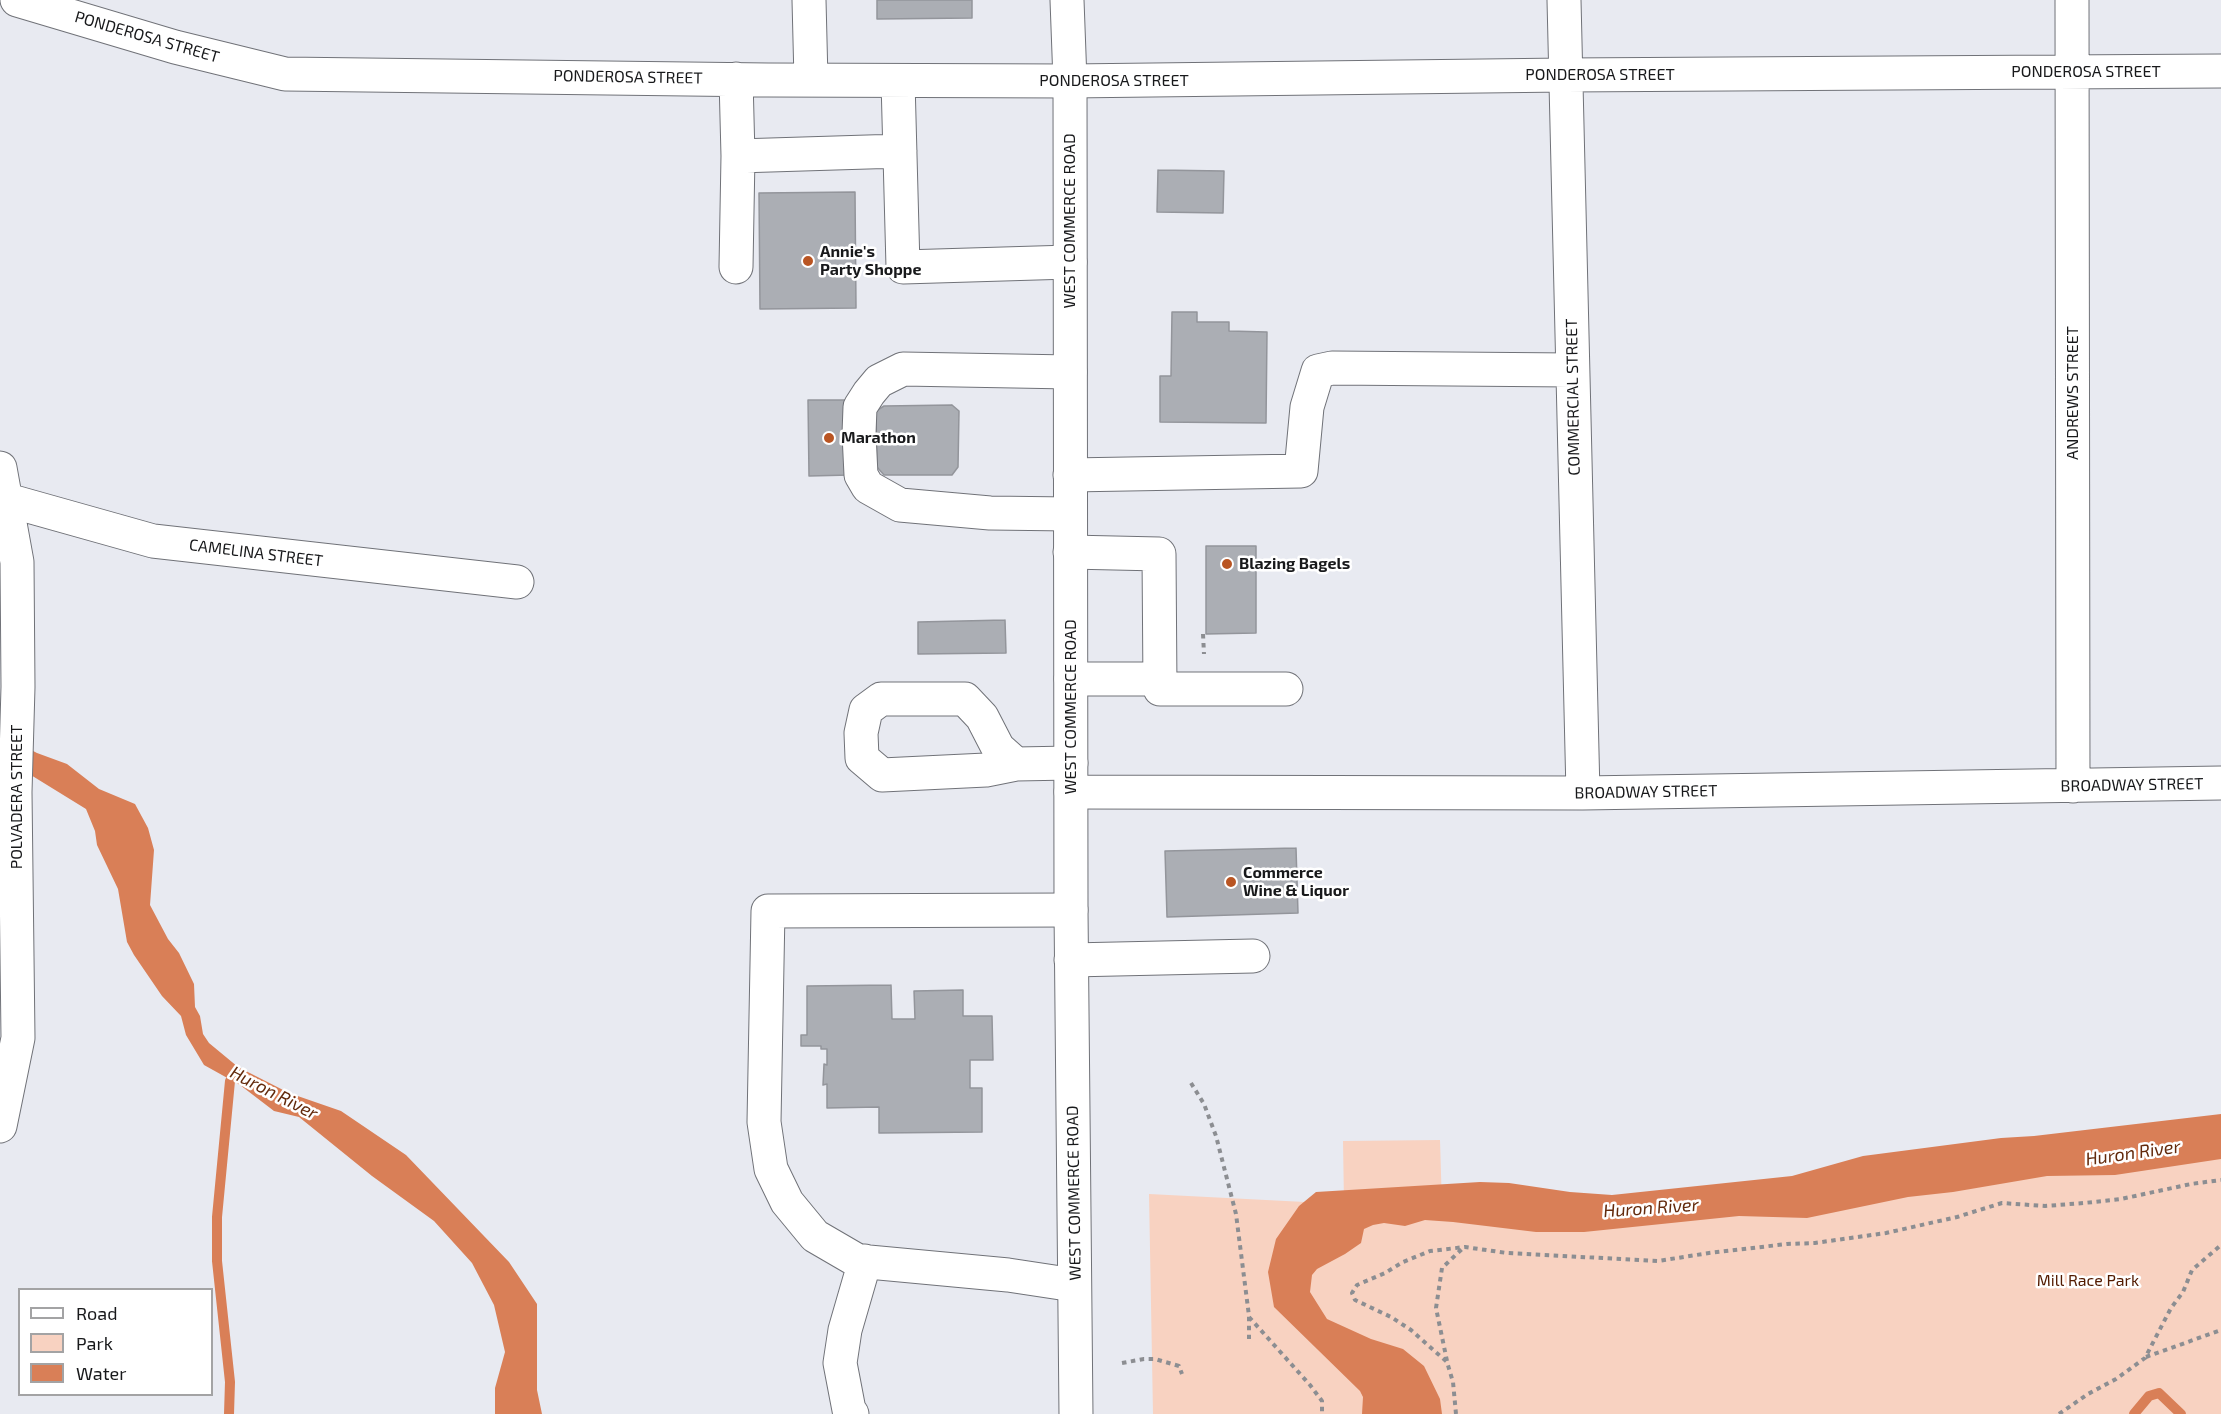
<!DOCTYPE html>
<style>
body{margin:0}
#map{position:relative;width:2221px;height:1414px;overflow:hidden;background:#e8eaf1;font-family:"Exo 2",sans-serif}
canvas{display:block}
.legend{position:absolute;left:18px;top:1288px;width:195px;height:108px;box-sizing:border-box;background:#fff;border:2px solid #a3a3a4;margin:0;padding:8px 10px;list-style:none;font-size:18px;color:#18191b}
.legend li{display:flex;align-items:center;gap:12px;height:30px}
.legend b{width:30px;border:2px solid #a3a3a4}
</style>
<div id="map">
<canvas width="2221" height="1414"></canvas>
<ul class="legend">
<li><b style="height:8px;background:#fff"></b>Road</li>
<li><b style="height:16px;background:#f8d2c1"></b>Park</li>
<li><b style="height:16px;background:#d97f57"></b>Water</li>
</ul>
</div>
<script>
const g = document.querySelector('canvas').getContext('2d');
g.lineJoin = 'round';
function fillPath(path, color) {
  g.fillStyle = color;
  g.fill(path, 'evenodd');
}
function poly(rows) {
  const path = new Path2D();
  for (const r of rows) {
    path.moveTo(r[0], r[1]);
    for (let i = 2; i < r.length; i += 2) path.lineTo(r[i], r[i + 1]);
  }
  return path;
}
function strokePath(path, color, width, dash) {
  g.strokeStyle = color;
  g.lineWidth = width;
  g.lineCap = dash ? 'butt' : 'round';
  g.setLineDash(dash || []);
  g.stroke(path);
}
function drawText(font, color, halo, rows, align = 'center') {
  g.font = font + ' "Exo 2",sans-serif';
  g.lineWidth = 5;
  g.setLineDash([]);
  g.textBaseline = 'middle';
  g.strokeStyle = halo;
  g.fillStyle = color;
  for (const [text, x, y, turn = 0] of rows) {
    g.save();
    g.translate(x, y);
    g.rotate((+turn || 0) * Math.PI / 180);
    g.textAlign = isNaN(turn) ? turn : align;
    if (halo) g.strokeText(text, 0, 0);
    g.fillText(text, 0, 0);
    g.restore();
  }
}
const green = poly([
 [2221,1130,2221,1414,1153,1414,1149,1194,1344,1204,1343,1141,1440,1140,1442,1207,1591,1213]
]);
const water = poly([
 [0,734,37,753,67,764,99,789,135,804,148,828,154,850,150,905,168,939,179,953,194,984,195,1007,200,1016,203,1034,209,1043,238,1067,289,1093,341,1111,406,1155,509,1262,537,1304,537,1390,542,1414,495,1414,495,1388,505,1352,494,1305,472,1263,434,1221,372,1176,299,1117,274,1111,240,1085,204,1065,186,1035,181,1016,162,996,134,955,127,942,118,889,97,845,95,831,86,809,0,756],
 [2221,1114,2221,1159,2115,1175,2047,1176,1953,1192,1908,1197,1807,1218,1739,1216,1584,1232,1536,1232,1453,1222,1425,1220,1405,1226,1384,1223,1373,1225,1364,1229,1361,1243,1345,1254,1317,1269,1312,1275,1310,1292,1327,1319,1371,1339,1403,1349,1424,1366,1440,1399,1442,1414,1362,1414,1363,1397,1360,1391,1274,1307,1268,1272,1276,1239,1299,1206,1316,1192,1480,1182,1509,1183,1570,1192,1612,1195,1792,1176,1863,1156,2001,1138,2034,1136]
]);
const stream = poly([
 [229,1414,230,1382,217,1261,217,1217,230,1081],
 [2134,1414,2149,1396,2159,1393,2181,1414]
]);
const building = poly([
 [877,0,972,0,972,18,877,19,877,0],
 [1158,170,1224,171,1223,213,1157,212,1158,170],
 [855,192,856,308,760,309,759,193,855,192],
 [1172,312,1197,312,1197,322,1229,322,1229,331,1267,332,1266,423,1160,422,1160,376,1171,376,1172,312],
 [808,400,849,400,850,475,809,476,808,400],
 [952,405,959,411,958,467,952,475,884,475,877,467,876,411,884,406,952,405],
 [1206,546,1256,546,1256,633,1206,634,1206,546],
 [1005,620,1006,653,918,654,918,622,1005,620],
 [1296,848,1298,913,1167,917,1165,851,1296,848],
 [891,985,892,1019,915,1019,914,991,963,990,963,1016,992,1016,993,1060,970,1060,970,1088,982,1088,982,1132,879,1133,879,1107,827,1108,827,1084,823,1085,824,1064,827,1065,827,1049,821,1049,821,1046,801,1046,801,1035,807,1035,807,986,891,985]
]);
const path = poly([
 [1203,634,1204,654],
 [1191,1083,1204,1104,1216,1136,1236,1214,1249,1316,1249,1339],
 [1249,1317,1310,1385,1322,1401,1322,1414],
 [2146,1357,2221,1330],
 [1447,1361,1436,1308,1442,1268,1463,1248],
 [1122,1363,1144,1359,1155,1359,1179,1366,1182,1374],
 [1456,1414,1453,1382,1447,1362,1411,1330,1391,1317,1355,1300,1352,1293,1357,1285,1385,1273,1403,1262,1430,1251,1465,1247,1507,1253,1658,1261,1709,1253,1787,1244,1815,1243,1886,1233,1957,1217,2002,1203,2045,1206,2084,1203,2121,1199,2191,1184,2221,1180],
 [2059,1414,2088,1394,2116,1379,2145,1358,2171,1308,2183,1292,2192,1270,2221,1245]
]);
const minor = poly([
 [17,0,175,47,285,74,768,80,1070,81,1565,75,2221,71],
 [809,0,811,80],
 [1564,0,1583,793],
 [2072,0,2073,786],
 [736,79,738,156,900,151],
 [898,81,903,267,1070,262],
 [736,267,738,156],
 [0,468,17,562,18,687,15,792,18,1038,0,1126],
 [1070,475,1301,471,1307,407,1318,371,1332,368,1572,370],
 [0,498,153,541,517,582],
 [1070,514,990,513,900,505,868,487,861,475,859,434,860,407,869,393,879,381,903,369,1070,372],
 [1070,552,1159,554,1160,689,1286,689],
 [1071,679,1160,679],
 [1016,764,998,748,982,717,965,699,881,699,866,710,861,733,862,758,882,775,986,770,1016,764,1071,763],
 [1071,792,1583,793,2221,783],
 [1071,910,768,911,764,1122,771,1169,787,1202,815,1236,858,1261,1008,1275,1074,1285],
 [1071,960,1253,956],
 [852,1414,849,1410,840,1363,845,1330,865,1261]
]);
const major = poly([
 [1067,0,1070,81,1071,910,1076,1414]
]);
const markers = [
 [808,261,6,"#b95523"],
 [829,438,6,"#b95523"],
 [1227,564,6,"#b95523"],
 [1231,882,6,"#b95523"]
];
const streetNames = [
 ["PONDEROSA STREET",147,37,16],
 ["PONDEROSA STREET",2086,72],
 ["PONDEROSA STREET",1600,75],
 ["PONDEROSA STREET",628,77,1],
 ["PONDEROSA STREET",1114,81],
 ["WEST COMMERCE ROAD",1070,221,-90],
 ["ANDREWS STREET",2073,393,-90],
 ["COMMERCIAL STREET",1573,397,-91],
 ["CAMELINA STREET",256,553,7],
 ["WEST COMMERCE ROAD",1071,707,-90],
 ["BROADWAY STREET",2132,785,-1],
 ["BROADWAY STREET",1646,792,-1],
 ["POLVADERA STREET",17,797,-90],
 ["WEST COMMERCE ROAD",1074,1193,-91]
];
const poiNames = [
 ["Annie's",820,252],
 ["Party Shoppe",820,270],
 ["Marathon",841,438],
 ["Blazing Bagels",1239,564],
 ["Commerce",1243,873],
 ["Wine & Liquor",1243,891]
];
const parkNames = [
 ["Mill Race Park",2088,1281]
];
const waterNames = [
 ["Huron River",274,1093,27],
 ["Huron River",2133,1153,-8],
 ["Huron River",1651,1208,-4]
];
fillPath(green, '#f8d2c1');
fillPath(water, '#d97f57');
strokePath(stream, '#d97f57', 10);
fillPath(building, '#abaeb4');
strokePath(building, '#93959b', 1.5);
strokePath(minor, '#707278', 35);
strokePath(major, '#707278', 35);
strokePath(path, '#8c8e92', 4, [4.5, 4.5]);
strokePath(minor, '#fff', 33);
strokePath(major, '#fff', 33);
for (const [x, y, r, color] of markers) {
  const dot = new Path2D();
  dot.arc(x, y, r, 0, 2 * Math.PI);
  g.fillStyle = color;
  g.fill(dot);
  strokePath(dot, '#fff', 2);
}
drawText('16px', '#18191b', '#fff', streetNames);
drawText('bold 16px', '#18191b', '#fff', poiNames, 'left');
drawText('16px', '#531b00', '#fff', parkNames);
drawText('italic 18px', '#632a0c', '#fff', waterNames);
</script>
